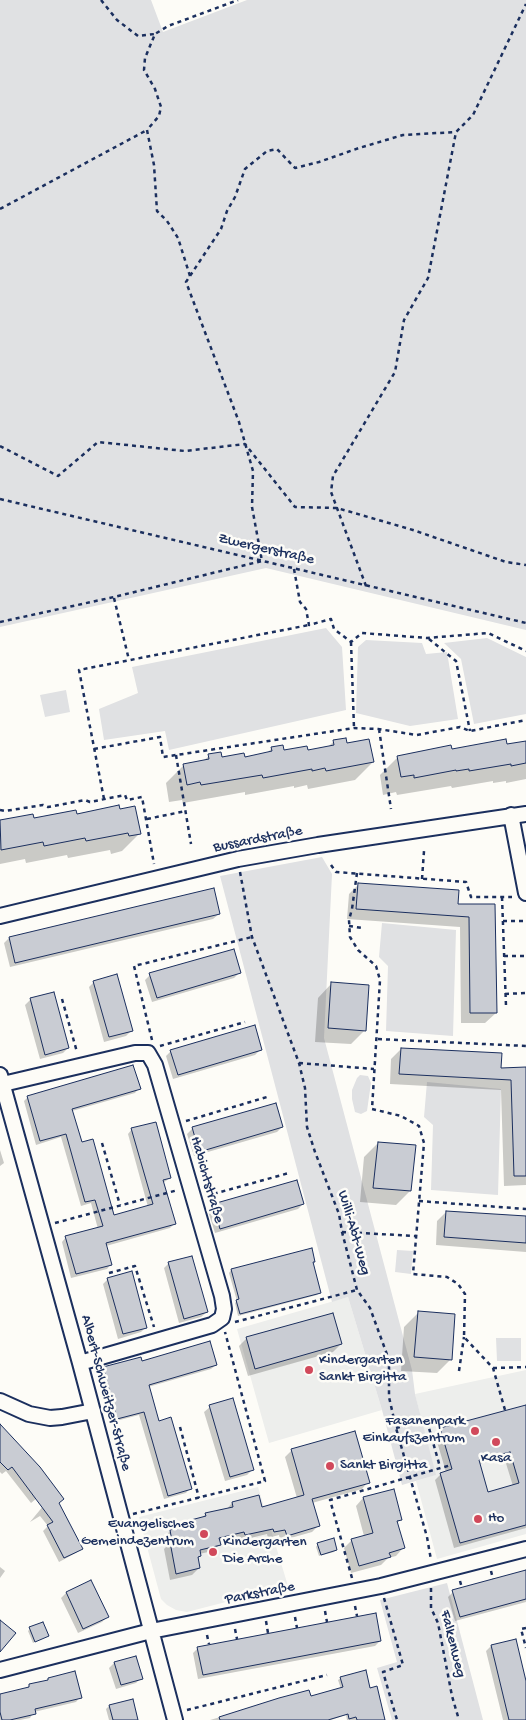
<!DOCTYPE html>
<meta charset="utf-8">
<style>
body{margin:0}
canvas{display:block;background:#fdfcf7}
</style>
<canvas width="526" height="1720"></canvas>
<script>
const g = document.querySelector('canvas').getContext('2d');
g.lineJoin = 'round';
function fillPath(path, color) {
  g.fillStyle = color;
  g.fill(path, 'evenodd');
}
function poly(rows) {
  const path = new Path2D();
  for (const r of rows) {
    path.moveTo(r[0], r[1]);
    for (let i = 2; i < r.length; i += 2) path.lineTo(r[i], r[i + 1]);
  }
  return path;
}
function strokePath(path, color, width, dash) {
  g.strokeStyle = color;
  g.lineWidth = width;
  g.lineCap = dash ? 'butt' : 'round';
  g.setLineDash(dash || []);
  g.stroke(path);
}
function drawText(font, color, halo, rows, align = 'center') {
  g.font = font + ' "Gochi Hand",sans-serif';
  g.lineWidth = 5;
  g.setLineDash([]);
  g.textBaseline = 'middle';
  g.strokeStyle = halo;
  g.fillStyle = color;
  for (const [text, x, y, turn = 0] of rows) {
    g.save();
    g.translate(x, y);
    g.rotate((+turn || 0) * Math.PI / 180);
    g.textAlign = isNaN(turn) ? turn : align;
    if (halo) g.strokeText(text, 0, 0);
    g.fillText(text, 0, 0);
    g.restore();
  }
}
const built = poly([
 [348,1297,382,1410,269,1443,237,1329],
 [526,1370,526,1534,437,1559,416,1481,435,1475,415,1394],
 [258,1487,288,1586,187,1612,176,1610,167,1605,161,1599,139,1517]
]);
const green = poly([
 [0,0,151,0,163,32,247,0,526,0,526,630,266,568,0,627],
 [326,628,342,647,346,710,169,750,165,731,104,740,99,709,138,693,132,667],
 [487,638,526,657,526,714,474,724,461,659,444,643],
 [366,640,422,643,426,654,447,652,458,719,410,726,356,713,358,647],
 [66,690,70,712,45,717,40,695],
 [322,857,332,874,324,1038,412,1370,415,1394,436,1475,402,1485,382,1410,348,1297,332,1302,220,876],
 [382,923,456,930,453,1036,386,1031,388,966,379,957],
 [360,1075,368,1076,371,1083,367,1111,361,1114,355,1112,352,1099,352,1090,357,1078],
 [427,1082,501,1089,498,1195,431,1190,433,1125,424,1117],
 [397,1250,413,1251,411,1274,395,1272],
 [496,1338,521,1338,521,1361,497,1361],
 [447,1583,483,1720,392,1720,377,1668,397,1662,380,1600]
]);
const shadow = poly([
 [334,741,346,745,373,762,355,780,308,789,307,785,294,788,294,786,245,795,245,792,183,803,182,800,169,802,166,783,184,765,203,761,209,756,221,759,244,758,266,754,272,748,283,752,307,751,328,747],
 [526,742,526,779,506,783,506,781,493,783,493,781,452,788,451,786,397,795,396,792,383,795,380,775,398,757,506,745],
 [119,810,140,833,122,851,111,854,110,850,68,858,67,855,26,863,25,859,0,864,0,822,32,815,33,819],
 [359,884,457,906,494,905,496,1013,485,1023,461,1023,460,927,347,919,349,894],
 [219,914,213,919,10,967,4,943,9,938],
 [239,973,234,978,152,1002,145,980,150,975],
 [94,982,131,1031,126,1036,104,1042,89,987],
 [332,983,365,1030,351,1044,315,1042,318,998],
 [53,993,68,1048,63,1053,40,1059,25,1005,30,1000],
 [401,1049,500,1069,526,1068,526,1185,504,1186,501,1090,390,1084,391,1059],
 [260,1050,255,1055,173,1079,166,1056,171,1051],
 [139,1088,135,1093,72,1111,82,1144,113,1217,148,1207,128,1134,132,1129,170,1178,163,1183,175,1223,170,1228,106,1246,111,1264,107,1269,71,1278,62,1242,66,1237,98,1229,91,1203,81,1206,61,1137,36,1145,24,1101,28,1097],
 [275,1104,282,1127,277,1132,194,1156,187,1134,192,1129],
 [378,1143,410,1191,396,1205,360,1202,364,1157],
 [0,1150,4,1163,0,1166],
 [303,1204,298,1209,215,1233,208,1211,213,1205],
 [446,1212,526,1218,526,1252,436,1245,437,1221],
 [311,1249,314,1261,312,1263,320,1292,317,1295,238,1316,235,1303,237,1301,229,1273,231,1270],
 [169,1263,207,1312,201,1317,179,1323,164,1268],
 [108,1279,146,1327,141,1332,118,1339,103,1284],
 [418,1313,451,1359,437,1373,401,1371,404,1327],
 [247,1338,341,1344,333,1352,248,1376,239,1346],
 [140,1359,141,1362,216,1365,211,1369,148,1387,158,1423,190,1488,186,1493,164,1499,139,1415,112,1422,99,1373,103,1368],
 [526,1406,526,1528,454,1548,435,1480,441,1474,446,1472,435,1435,441,1429],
 [504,1457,513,1486,487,1493,479,1464],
 [210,1407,253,1469,247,1475,225,1481,204,1412],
 [0,1426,58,1504,81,1549,76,1553,59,1562,43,1531,48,1526,40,1516,30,1522,44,1505,37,1498,31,1503,6,1471,2,1474,0,1472],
 [292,1450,368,1482,362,1489,312,1503,318,1526,312,1532,280,1541,279,1535,268,1538,267,1534,238,1541,237,1538,219,1542,220,1544,213,1551,199,1554,200,1556,197,1559,199,1568,192,1575,170,1580,164,1549,166,1547,164,1538,170,1531,176,1530,181,1526,189,1524,191,1521,202,1518,206,1514,226,1510,232,1503,258,1497,261,1509,297,1498,285,1457],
 [363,1498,401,1519,396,1524,403,1548,396,1556,388,1558,381,1565,351,1573,344,1548,352,1540,364,1536,356,1506],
 [318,1544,336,1550,334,1552,319,1556,316,1547],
 [0,1567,5,1571,0,1578],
 [526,1571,526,1602,455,1621,448,1597,453,1592],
 [91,1582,107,1617,102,1622,78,1633,61,1598,66,1593],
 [30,1629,47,1636,33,1643,28,1631],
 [380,1641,375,1646,198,1679,193,1653,198,1648],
 [491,1646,526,1687,526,1720,503,1720,486,1651],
 [135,1657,141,1678,136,1683,116,1689,109,1668,114,1663],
 [341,1678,369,1689,384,1720,347,1720,346,1715,331,1720,210,1720,308,1692,310,1698,341,1689,338,1680],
 [48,1679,80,1697,76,1702,34,1712,30,1718,20,1720,0,1720,0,1696,25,1689,29,1686,45,1682],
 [109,1706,137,1720,109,1720,106,1709]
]);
const building = poly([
 [346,738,347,743,369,739,374,762,326,771,325,768,312,771,312,769,263,778,262,775,201,785,200,782,187,785,183,764,209,759,208,754,221,752,222,757,244,753,245,757,272,751,271,747,283,745,284,750,307,746,308,750,334,745,333,740,346,738],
 [506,739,507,744,526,741,526,763,511,766,511,764,469,771,469,769,456,771,456,770,414,778,414,775,401,777,397,756,451,745,452,749,506,739],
 [119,805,120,809,135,806,141,834,129,836,128,833,86,841,85,838,44,846,43,842,1,850,0,820,33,814,34,818,76,810,77,814,119,805],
 [358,883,459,890,458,904,495,904,497,1013,470,1013,469,917,356,909,358,883],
 [214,888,220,914,15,963,9,937,214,888],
 [234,949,241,973,157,998,149,973,234,949],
 [117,974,133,1031,109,1037,93,981,117,974],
 [331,982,369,985,366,1031,328,1028,331,982],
 [54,992,69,1048,45,1055,30,998,54,992],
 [255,1025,262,1050,178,1075,170,1050,255,1025],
 [401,1048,502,1053,501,1068,526,1067,526,1176,514,1176,511,1080,399,1074,401,1048],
 [133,1065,141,1089,72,1109,82,1142,93,1139,114,1215,153,1204,131,1128,156,1122,171,1178,163,1180,176,1224,106,1243,112,1265,76,1274,65,1236,103,1226,95,1200,85,1202,66,1134,40,1141,27,1096,133,1065],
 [276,1103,283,1127,199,1152,192,1127,276,1103],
 [378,1142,416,1145,411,1191,373,1188,378,1142],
 [297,1180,304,1204,220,1229,213,1204,297,1180],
 [446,1211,526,1216,526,1243,444,1237,446,1211],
 [312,1248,315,1262,313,1262,321,1293,240,1314,236,1300,239,1299,231,1269,312,1248],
 [192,1256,208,1312,184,1319,168,1262,192,1256],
 [132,1271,147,1328,123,1334,107,1278,132,1271],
 [418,1311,455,1314,452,1360,414,1357,418,1311],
 [333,1313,342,1344,255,1369,246,1337,333,1313],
 [210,1341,217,1365,149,1385,159,1421,171,1417,192,1489,168,1496,144,1412,117,1419,103,1367,141,1357,142,1361,210,1341],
 [233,1398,254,1470,230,1477,209,1405,233,1398],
 [526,1405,526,1525,460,1543,440,1473,452,1469,440,1428,526,1405],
 [510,1452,519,1483,488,1492,479,1460,510,1452],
 [0,1424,40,1467,64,1499,59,1503,83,1549,64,1558,47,1525,53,1522,12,1467,8,1470,0,1462,0,1424],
 [355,1431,370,1483,312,1499,320,1526,287,1536,285,1530,274,1532,273,1529,245,1535,244,1532,219,1538,221,1545,200,1550,201,1556,198,1557,200,1568,176,1574,170,1542,172,1541,170,1530,181,1527,180,1524,191,1522,191,1520,206,1516,205,1513,233,1507,232,1502,259,1495,262,1507,304,1495,291,1449,355,1431],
 [394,1489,402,1520,397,1521,405,1548,389,1553,391,1557,359,1566,351,1539,373,1533,363,1497,394,1489],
 [334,1538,337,1550,321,1555,317,1543,334,1538],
 [526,1570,526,1599,460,1617,452,1590,526,1570],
 [91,1580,109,1617,83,1629,66,1592,91,1580],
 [376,1613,381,1641,203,1675,197,1647,376,1613],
 [0,1620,16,1633,0,1652,0,1620],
 [43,1622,49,1636,35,1642,29,1627,43,1622],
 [516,1639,526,1681,526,1720,509,1720,491,1645,516,1639],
 [136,1656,143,1679,121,1685,114,1662,136,1656],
 [366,1670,370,1688,377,1686,385,1720,357,1720,356,1717,349,1719,348,1714,328,1720,220,1720,219,1717,279,1698,309,1690,311,1696,343,1687,340,1677,366,1670],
 [75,1671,82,1698,35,1709,36,1714,10,1720,2,1720,0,1712,0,1694,29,1687,29,1684,48,1680,48,1678,75,1671],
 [133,1699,138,1720,113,1720,109,1705,133,1699]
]);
const path = poly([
 [101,0,117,20,138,36,155,34],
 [0,209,147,130],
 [190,276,178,238,167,221,157,211,154,165,147,130,159,116,161,107,155,89,144,70,145,58,155,34,168,26,238,0],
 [0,446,58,476,98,442,185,451,245,444,295,507,337,508,413,530,506,562,526,565],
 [0,499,526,623],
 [294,569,300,602,306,609,309,625,331,619,334,629,351,642,362,633,427,638,488,633,526,651],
 [366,586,331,492,333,476,395,372,404,320,428,278,456,132,473,115,526,4],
 [114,598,129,660],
 [0,622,114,597,262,561,252,507,253,471,239,422,186,282,221,229,227,211,235,197,245,169,267,151,277,149,295,168,319,162,359,148,403,135,456,132],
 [429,639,456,661,470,731],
 [351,642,354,728],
 [379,729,391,809],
 [94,749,160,737,163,757,354,728,378,729,417,735,460,727,470,731,526,720],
 [176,755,191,844],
 [104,799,79,670,309,625],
 [0,810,5,811,43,805,48,807,85,800,90,802,125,795,127,800,142,797,154,864],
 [147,819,186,811],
 [331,865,336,872,466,882,471,897,512,897],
 [240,872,252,937,299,1063,305,1088,307,1127,315,1152,339,1214,342,1232,357,1290,370,1308,389,1360,389,1397,396,1428,427,1537,431,1560],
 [357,873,352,909,349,920,350,937,358,950,376,966,380,980,372,1109,401,1116,419,1126,424,1143,413,1274,447,1277,458,1284,465,1294,464,1337,493,1368,505,1410],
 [422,879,424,851],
 [502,897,506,1006],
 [503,921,526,921],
 [349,926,362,928],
 [504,956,526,956],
 [505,994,526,993],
 [62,999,77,1052],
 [378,1039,526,1046],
 [152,1040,134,966,252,937],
 [160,1046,245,1022],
 [299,1063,374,1069],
 [186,1121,267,1097],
 [102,1143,120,1205],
 [206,1196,289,1173],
 [419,1201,526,1209],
 [55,1223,178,1190],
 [342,1232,416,1236],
 [109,1273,135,1266,154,1327],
 [235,1322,357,1290],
 [493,1368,526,1367],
 [459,1371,464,1337],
 [180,1427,199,1498],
 [396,1428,427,1421,440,1467],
 [133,1514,265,1481,225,1332],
 [491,1571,493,1579],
 [352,1578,330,1500,451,1465],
 [460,1581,462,1588],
 [431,1588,431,1608,438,1623,452,1696,459,1720],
 [384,1598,403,1665,383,1672,397,1720],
 [355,1606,357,1616],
 [325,1611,327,1622],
 [295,1617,297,1628],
 [266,1621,268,1633],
 [526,1628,521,1629,526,1648],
 [235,1629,237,1639],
 [207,1635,209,1644],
 [187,1710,327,1675]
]);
const street = poly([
 [511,815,526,893],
 [0,916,238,859,318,845,526,814],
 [0,1075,80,1363,175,1720],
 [3,1084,135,1053,148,1053,155,1065,222,1296,224,1309,222,1318,212,1325,80,1363],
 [0,1401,29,1414,50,1418,62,1417,93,1411],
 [0,1670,151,1631,381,1586,526,1549]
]);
const markers = [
 [309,1370,5,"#d1495b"],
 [475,1431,5,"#d1495b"],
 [496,1442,5,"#d1495b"],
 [330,1466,5,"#d1495b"],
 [478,1519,5,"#d1495b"],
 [204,1534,5,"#d1495b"],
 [213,1552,5,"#d1495b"]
];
const streetNames = [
 ["Zwergerstraße",266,550,13],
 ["Bussardstraße",258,840,-11],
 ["Habichtstraße",206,1180,74],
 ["Willi-Abt-Weg",353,1233,74],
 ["Albert-Schweitzer-Straße",105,1393,75],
 ["Parkstraße",260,1594,-11],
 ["Falkenweg",452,1644,76]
];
const poiNames = [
 ["Kindergarten",319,1361],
 ["Sankt Birgitta",319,1378],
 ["Fasanenpark",465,1422,"right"],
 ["Einkaufszentrum",465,1439,"right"],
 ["Kasa",496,1459,"center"],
 ["Sankt Birgitta",340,1466],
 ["Ho",488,1519],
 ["Evangelisches",194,1525,"right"],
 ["Gemeindezentrum",194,1542,"right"],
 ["Kindergarten",223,1543],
 ["Die Arche",223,1560]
];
fillPath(built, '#edeeec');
fillPath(green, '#e0e1e3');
fillPath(shadow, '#0003');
fillPath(building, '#c9ccd3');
strokePath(building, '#1b2f5e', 1);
strokePath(street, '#1b2f5e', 18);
strokePath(path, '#1b2f5e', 2.5, [4, 4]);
strokePath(street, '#fdfcf7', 14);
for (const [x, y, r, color] of markers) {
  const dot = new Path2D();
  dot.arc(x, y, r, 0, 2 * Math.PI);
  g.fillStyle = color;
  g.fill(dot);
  strokePath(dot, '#fdfcf7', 2);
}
drawText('15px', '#1b2f5e', '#fdfcf7', streetNames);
drawText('15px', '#1b2f5e', '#fdfcf7', poiNames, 'left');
</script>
